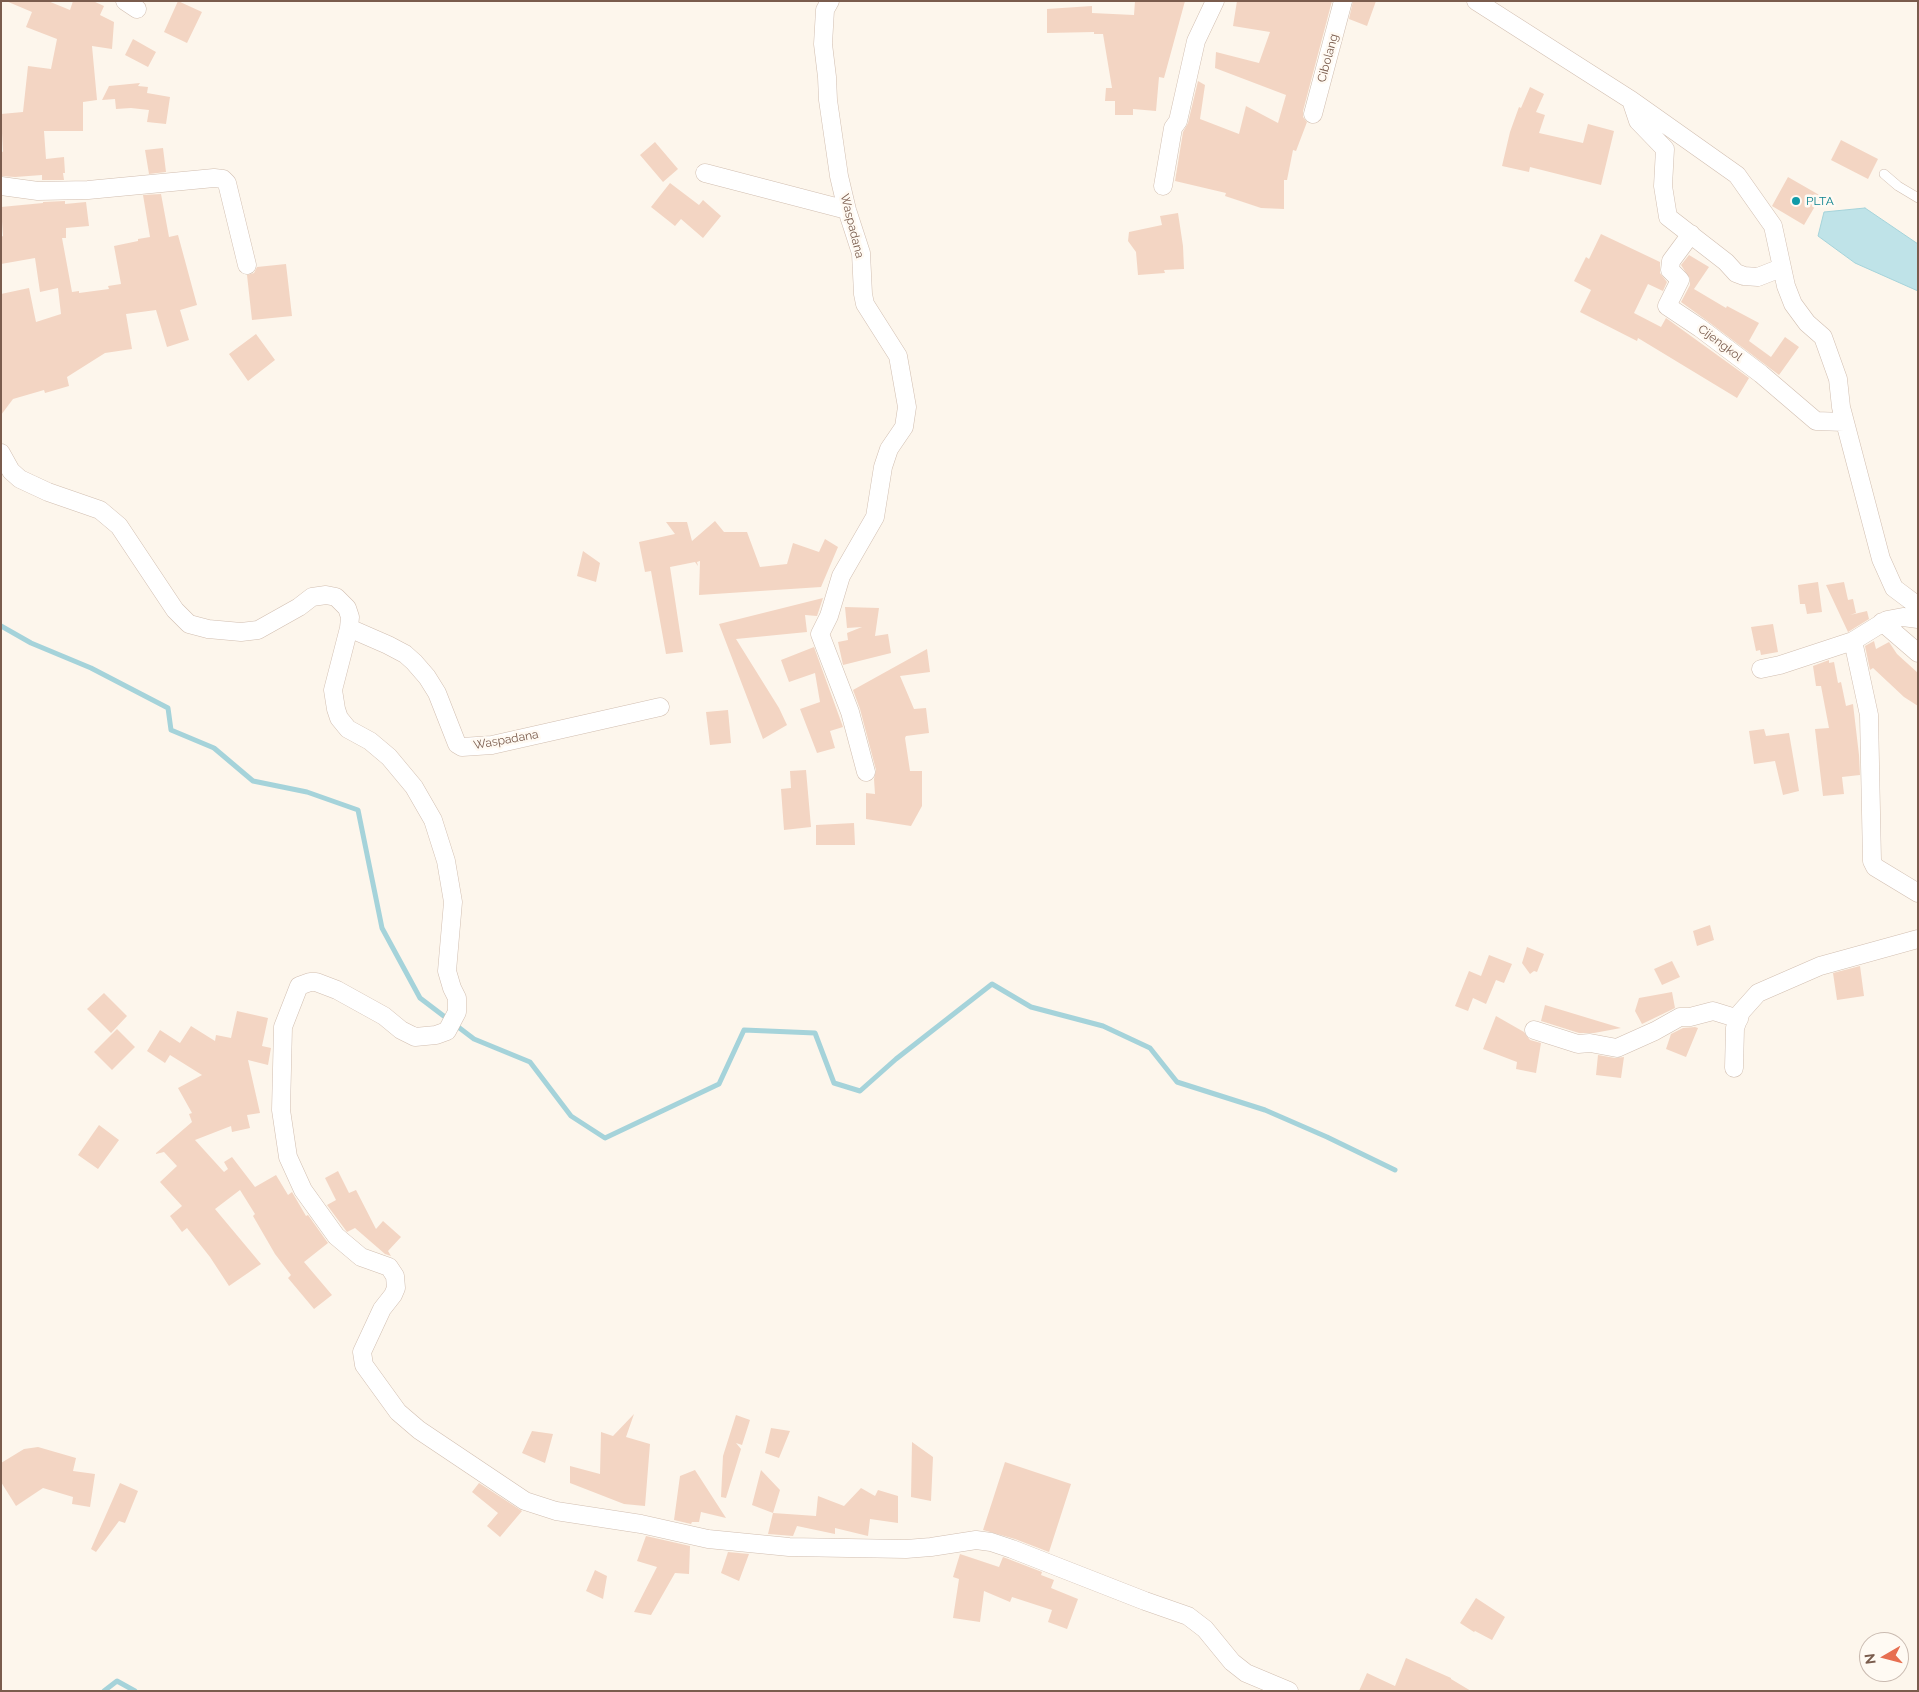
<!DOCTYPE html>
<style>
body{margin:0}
#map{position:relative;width:1919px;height:1692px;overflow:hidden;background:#fdf6ec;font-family:Raleway,sans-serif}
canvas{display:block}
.frame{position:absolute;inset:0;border:2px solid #7a5c4d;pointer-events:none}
.north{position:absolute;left:1859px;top:1632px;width:50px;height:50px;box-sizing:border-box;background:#fffaf3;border:1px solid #cabbb1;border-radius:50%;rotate:262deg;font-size:14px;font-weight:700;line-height:20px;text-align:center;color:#7a5c4d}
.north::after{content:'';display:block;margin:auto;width:18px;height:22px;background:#e76f51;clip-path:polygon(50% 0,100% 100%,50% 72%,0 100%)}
</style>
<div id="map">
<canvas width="1919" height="1692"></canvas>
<div class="frame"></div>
<div class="north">N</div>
</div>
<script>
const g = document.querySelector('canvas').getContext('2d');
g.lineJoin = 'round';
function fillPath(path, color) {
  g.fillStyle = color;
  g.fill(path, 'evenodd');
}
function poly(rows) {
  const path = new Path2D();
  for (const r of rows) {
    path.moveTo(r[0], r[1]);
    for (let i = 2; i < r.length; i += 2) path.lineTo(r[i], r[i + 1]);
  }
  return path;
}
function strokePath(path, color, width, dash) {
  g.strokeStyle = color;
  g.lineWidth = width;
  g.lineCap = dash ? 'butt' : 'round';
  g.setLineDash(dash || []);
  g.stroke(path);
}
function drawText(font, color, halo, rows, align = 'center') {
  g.font = font + ' Raleway,sans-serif';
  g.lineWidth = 5;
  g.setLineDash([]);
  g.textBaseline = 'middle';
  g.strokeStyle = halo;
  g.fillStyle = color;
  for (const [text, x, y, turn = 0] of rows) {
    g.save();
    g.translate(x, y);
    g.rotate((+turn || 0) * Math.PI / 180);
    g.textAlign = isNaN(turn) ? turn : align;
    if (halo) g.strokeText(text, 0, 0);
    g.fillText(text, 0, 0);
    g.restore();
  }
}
const water = poly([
 [1865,208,1918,244,1918,291,1855,263,1818,236,1824,212,1865,208]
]);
const stream = poly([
 [1,626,31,643,91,668,168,708,171,730,214,748,253,781,307,792,358,810,382,928,420,998,474,1039,530,1062,571,1116,605,1138,719,1084,744,1030,815,1033,834,1083,860,1091,896,1059,992,984,1031,1007,1103,1026,1150,1048,1177,1082,1265,1110,1327,1137,1395,1170],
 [104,1691,117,1681,135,1691]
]);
const building = poly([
 [6,1,48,1,70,10,73,1,93,1,104,6,100,15,114,22,112,49,92,46,97,100,83,102,83,131,44,131,46,159,64,157,65,173,63,173,64,180,42,180,42,175,15,177,1,176,1,151,3,152,1,114,23,112,28,66,51,69,57,39,26,27,32,12],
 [178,1,202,12,187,43,164,32],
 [1135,1,1185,1,1164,78,1159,77,1156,111,1133,109,1133,115,1115,115,1115,101,1105,101,1106,88,1112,88,1103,34,1094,34,1094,32,1047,33,1047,9,1092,6,1092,13,1134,15],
 [1237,1,1332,1,1303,111,1303,117,1307,122,1296,151,1293,150,1287,180,1284,180,1284,209,1261,208,1225,196,1226,193,1175,181,1183,132,1188,123,1198,81,1205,85,1200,119,1239,134,1246,106,1278,123,1286,95,1215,68,1216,52,1259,63,1270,32,1233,26],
 [1353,1,1376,1,1367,26,1349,19],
 [133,39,156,52,148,67,125,55],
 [140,83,138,86,148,87,147,93,170,97,166,124,147,122,149,110,131,108,116,109,115,99,102,100,109,86],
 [1530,87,1544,94,1536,112,1545,115,1539,133,1583,143,1588,124,1614,131,1601,185,1530,167,1529,172,1502,166,1510,132,1519,107,1521,108],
 [1841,140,1878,159,1868,179,1831,160],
 [655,142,678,169,663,182,640,155],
 [163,148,166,172,149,174,145,150],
 [1788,177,1821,196,1804,225,1772,206],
 [670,183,699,205,703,200,721,216,703,238,681,219,675,226,651,207],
 [161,194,169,237,178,235,197,305,180,310,189,340,167,347,156,310,126,314,132,349,105,353,67,377,69,386,45,393,44,390,13,399,1,415,1,294,29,288,36,322,61,314,58,288,40,292,35,258,1,264,1,237,3,236,1,207,43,203,43,202,65,201,65,204,86,202,89,226,66,228,66,238,62,238,72,292,79,291,79,293,109,289,108,286,121,284,114,246,138,241,138,239,150,237,143,195],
 [1178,213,1183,246,1184,269,1164,270,1165,273,1138,275,1136,252,1128,241,1129,232,1162,225,1160,216],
 [1601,234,1660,262,1660,273,1667,282,1663,291,1648,284,1634,313,1661,327,1666,318,1749,378,1737,398,1638,338,1637,341,1580,312,1591,290,1574,281,1586,257,1589,259],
 [1689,255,1709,267,1694,289,1726,308,1727,306,1759,323,1749,341,1771,357,1785,337,1799,347,1779,375,1706,320,1681,302,1690,285,1690,279,1681,265],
 [286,264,292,316,252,320,247,275,254,273,257,267],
 [256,334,275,360,248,381,229,354],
 [715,521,724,532,747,532,760,567,787,564,793,543,819,552,825,539,838,547,821,587,699,595,700,561,697,562,698,566,695,562,670,567,683,652,666,654,651,571,645,572,639,542,675,534,666,522,687,522,692,541],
 [583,551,600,563,596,582,577,576],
 [1818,582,1822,612,1807,614,1805,604,1800,604,1798,585],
 [1844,582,1848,600,1853,599,1856,613,1850,615,1867,611,1869,619,1848,632,1826,585],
 [823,598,817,616,805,615,807,632,736,639,779,708,787,725,763,739,719,624],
 [845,607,879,608,875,636,888,634,891,653,843,665,838,642,848,640,847,633,862,627,847,628],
 [1773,624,1778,652,1761,655,1760,650,1756,651,1751,627],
 [1874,641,1876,649,1889,642,1897,654,1918,673,1918,706,1904,697,1873,668,1870,670,1865,646],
 [814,647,843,727,830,731,835,748,817,753,800,709,820,702,815,673,789,682,781,660],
 [927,649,930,672,900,676,914,709,926,708,929,733,906,736,905,738,910,771,922,771,922,806,911,826,866,819,866,793,875,794,874,779,876,770,860,709,853,690],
 [1829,660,1829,663,1834,662,1838,683,1841,682,1846,706,1853,704,1859,755,1860,775,1842,777,1844,794,1823,796,1815,729,1829,728,1821,686,1816,686,1813,666],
 [728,710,731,743,710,745,706,712],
 [1764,729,1766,736,1789,733,1799,791,1783,795,1775,761,1754,764,1749,731],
 [806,770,811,827,784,830,781,789,791,788,790,771],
 [854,823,855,845,816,845,816,825],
 [1710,925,1714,940,1697,946,1693,931],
 [1527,947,1544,954,1537,972,1534,971,1530,974,1522,963],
 [1489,955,1512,964,1504,983,1496,980,1486,1004,1473,998,1468,1011,1455,1006,1469,971,1481,976],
 [1672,961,1680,977,1662,985,1654,969],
 [1860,966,1864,996,1837,1000,1833,973],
 [1672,992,1675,1008,1642,1024,1635,1011,1639,998],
 [104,993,127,1016,111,1033,87,1009],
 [1545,1005,1621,1028,1594,1033,1579,1033,1541,1021],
 [237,1011,268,1018,262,1046,271,1048,268,1065,248,1060,260,1113,247,1115,250,1128,232,1132,231,1126,195,1140,224,1172,228,1169,224,1162,232,1157,255,1187,276,1175,288,1195,292,1192,306,1216,308,1215,328,1243,304,1262,332,1295,314,1309,288,1278,291,1275,275,1254,253,1216,255,1214,240,1190,215,1209,261,1264,229,1286,210,1257,187,1228,182,1232,170,1216,182,1206,160,1182,177,1166,164,1152,156,1154,156,1153,192,1122,189,1114,192,1113,178,1088,202,1075,170,1055,165,1063,147,1051,160,1030,180,1043,191,1026,215,1041,216,1035,231,1038],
 [1496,1016,1524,1032,1530,1040,1541,1043,1536,1073,1516,1069,1517,1062,1483,1049],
 [1695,1027,1698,1028,1686,1057,1666,1049,1671,1034,1683,1028],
 [117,1029,135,1047,112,1070,94,1052],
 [1598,1055,1615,1058,1624,1057,1621,1078,1596,1075],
 [99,1125,119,1140,98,1169,78,1155],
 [338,1171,349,1193,356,1190,376,1229,383,1221,401,1237,388,1251,391,1256,385,1254,355,1228,347,1232,327,1205,336,1200,325,1178],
 [634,1414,626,1437,650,1444,645,1506,624,1504,570,1483,570,1466,600,1474,601,1432,613,1436],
 [736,1415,750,1420,742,1445,736,1443,741,1449,726,1498,721,1497,723,1456],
 [771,1428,790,1431,779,1458,765,1453],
 [532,1431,553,1434,545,1463,522,1453],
 [912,1442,933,1457,931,1501,911,1497],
 [38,1447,76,1458,73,1471,95,1474,90,1507,72,1504,73,1497,43,1488,16,1506,1,1482,1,1463,24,1449],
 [1005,1462,1071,1484,1049,1552,1015,1539,983,1530],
 [695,1470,726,1518,701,1512,699,1522,692,1522,691,1524,674,1520,680,1476],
 [761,1470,780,1490,773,1513,752,1505],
 [120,1483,138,1491,125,1523,119,1521,96,1552,91,1549],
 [479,1483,522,1511,500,1537,487,1526,498,1513,472,1492],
 [861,1488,875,1496,878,1490,898,1496,898,1523,870,1519,868,1536,835,1528,835,1534,797,1526,793,1536,768,1534,773,1513,816,1516,818,1496,844,1506],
 [646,1536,690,1546,689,1574,675,1573,651,1615,634,1612,657,1567,637,1561],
 [728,1552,749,1554,739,1581,721,1573],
 [960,1554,999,1567,1003,1557,1042,1572,1041,1575,1054,1580,1051,1588,1078,1599,1067,1629,1048,1622,1052,1610,1012,1597,1010,1602,984,1591,980,1622,953,1618,959,1579,953,1577],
 [595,1570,607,1576,603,1599,586,1591],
 [1476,1598,1505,1617,1492,1640,1475,1631,1474,1632,1460,1623],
 [1406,1658,1451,1678,1451,1679,1471,1691,1359,1691,1367,1673,1395,1686]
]);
const lane = poly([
 [1884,174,1898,186,1918,198]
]);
const street = poly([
 [125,1,137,9],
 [830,1,825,10,823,44,827,77,828,100,839,176,847,210,861,253,863,294,865,304,898,356,907,407,904,427,889,449,883,467,875,517,841,576,829,616,820,634,850,712,866,772],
 [1476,1,1631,100,1737,175,1773,226,1786,286,1793,304,1807,323,1823,337,1838,379,1841,407,1881,559,1894,588,1918,606],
 [1631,100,1638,121,1665,149,1663,186,1668,217,1726,262,1736,273,1744,276,1758,277,1781,268],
 [1313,114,1343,1],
 [705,173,847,210],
 [1,186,38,191,88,190,214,178,223,179,227,183,247,265],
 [1163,186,1173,128,1178,121,1196,41,1215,1],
 [1691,234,1671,261,1670,270,1680,280,1667,306,1700,328,1761,374,1816,421,1844,422],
 [1,453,11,471,20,479,48,492,100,510,119,526,175,610,189,624,208,629,241,632,258,630,299,607,312,597,326,595,336,597,347,608,350,617,349,628,333,690,336,709,339,718,348,729,370,741,389,757,414,787,433,820,446,861,453,902,447,971,452,988,457,998,457,1012,447,1031,436,1035,415,1037,401,1030,384,1016,337,990,316,982,310,982,299,986,283,1027,281,1110,288,1157,303,1190,336,1236,361,1257,389,1267,395,1276,396,1288,393,1295,382,1309,362,1352,364,1365,398,1412,419,1430,525,1501,556,1511,641,1524,708,1539,789,1547,906,1549,931,1547,976,1540,991,1542,1012,1549,1145,1601,1188,1616,1205,1629,1232,1662,1246,1673,1289,1691],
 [1882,622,1918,653],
 [349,628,388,645,405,654,414,662,427,677,437,693,457,744,462,747,492,745,660,707],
 [1853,641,1869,715,1872,861,1875,867,1918,893],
 [1761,669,1780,665,1853,641,1887,620,1903,617,1918,619],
 [1534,1030,1578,1044,1590,1043,1617,1048,1655,1031,1680,1017,1690,1017,1713,1011,1739,1019],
 [1734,1068,1735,1028,1741,1012,1758,993,1820,966,1918,939]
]);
const markers = [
 [1796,201,5,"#0f9aa8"]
];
const streetNames = [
 ["Cibolang",1328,58,-75],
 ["Waspadana",852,226,76],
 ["Cijengkol",1720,343,37],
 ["Waspadana",506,740,-10]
];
const cultureNames = [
 ["PLTA",1806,201]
];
fillPath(water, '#bfe3e8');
strokePath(water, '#a5d3da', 1);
strokePath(stream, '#a5d3da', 5);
fillPath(building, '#f3d5c3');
strokePath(lane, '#d1beb0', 10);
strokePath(street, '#d1beb0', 19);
strokePath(lane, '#fff', 9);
strokePath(street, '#fff', 18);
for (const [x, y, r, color] of markers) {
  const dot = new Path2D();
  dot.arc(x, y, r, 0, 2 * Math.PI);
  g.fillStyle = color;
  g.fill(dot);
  strokePath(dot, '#fffaf3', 2);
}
drawText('12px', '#7a5c4d', '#fffaf3', streetNames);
drawText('12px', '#0d838f', '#fffaf3', cultureNames, 'left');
</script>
